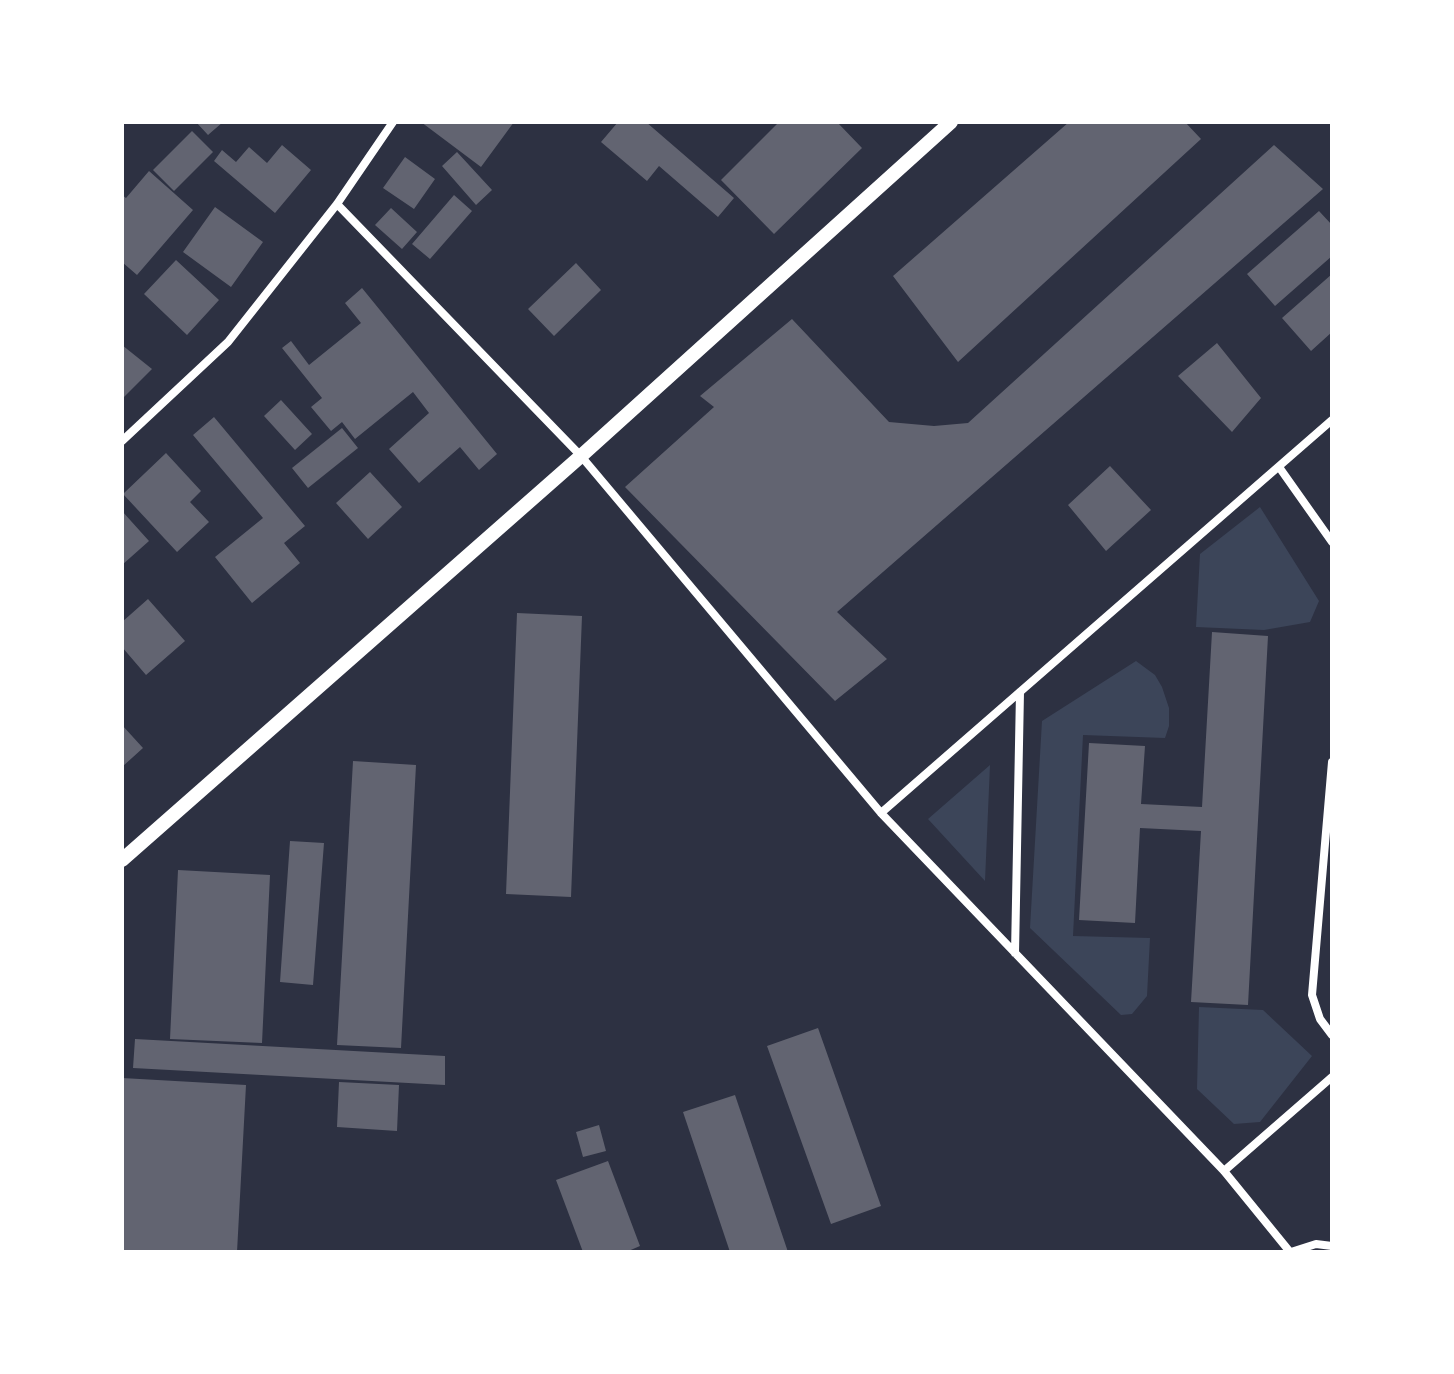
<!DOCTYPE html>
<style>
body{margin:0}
#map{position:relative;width:1454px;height:1374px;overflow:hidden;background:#2d3142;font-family:Poppins,sans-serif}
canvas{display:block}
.frame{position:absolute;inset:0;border:124px solid #fff;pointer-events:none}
</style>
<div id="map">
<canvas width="1454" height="1374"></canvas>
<div class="frame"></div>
</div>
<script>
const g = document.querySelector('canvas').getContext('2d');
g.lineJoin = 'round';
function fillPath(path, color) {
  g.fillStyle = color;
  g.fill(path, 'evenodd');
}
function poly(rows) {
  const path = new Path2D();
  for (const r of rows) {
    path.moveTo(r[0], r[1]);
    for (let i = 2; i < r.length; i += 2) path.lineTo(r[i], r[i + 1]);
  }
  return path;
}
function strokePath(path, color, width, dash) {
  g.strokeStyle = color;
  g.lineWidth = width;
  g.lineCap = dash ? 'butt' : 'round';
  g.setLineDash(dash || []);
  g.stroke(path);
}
const green = poly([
 [1260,507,1319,601,1310,622,1264,630,1196,627,1200,554],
 [1136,661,1155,675,1162,687,1169,708,1169,726,1165,738,1083,735,1073,936,1150,938,1147,996,1132,1014,1121,1015,1030,928,1042,721],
 [990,765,985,881,928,819],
 [1199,1007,1263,1010,1312,1056,1260,1122,1234,1124,1197,1089]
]);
const building = poly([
 [196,122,223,122,208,135],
 [421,122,514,122,481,167],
 [618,122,646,122,734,198,718,217,659,166,647,181,601,142],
 [779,122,837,122,862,148,774,234,721,180],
 [1069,122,1185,122,1201,139,958,362,893,276],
 [192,131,213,152,174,191,153,170],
 [282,145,311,170,275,213,214,161,222,150,236,162,249,147,267,163],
 [1274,145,1323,189,837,612,887,659,835,701,625,487,714,407,700,396,792,319,889,422,934,426,968,423],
 [457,152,492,190,476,205,442,166],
 [405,157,435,179,414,209,383,188],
 [149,171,193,210,137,275,122,262,122,195,126,198],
 [454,195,472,211,430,259,412,244],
 [215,207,263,242,231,287,183,252],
 [391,208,417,232,402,249,375,225],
 [1319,211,1332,225,1332,256,1275,306,1247,274],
 [176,260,219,300,187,335,144,294],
 [576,263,601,290,554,336,528,309],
 [1332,274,1332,332,1311,351,1282,318],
 [362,288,497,454,479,470,460,447,419,483,389,449,429,413,413,392,355,439,342,422,331,431,311,407,322,398,282,348,291,341,309,365,361,323,345,303],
 [1217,343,1261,398,1232,432,1178,376],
 [122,345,152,369,122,399],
 [281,400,312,434,295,450,264,416],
 [214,417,305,526,284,543,300,563,252,603,215,557,263,518,193,435],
 [342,428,358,448,308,488,292,468],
 [166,453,201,491,190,502,209,522,177,552,123,494],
 [1110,466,1151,510,1106,551,1068,505],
 [370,472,402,507,368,539,336,503],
 [122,511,149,541,122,565],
 [148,599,185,641,146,675,122,647,122,622],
 [517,613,582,616,571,897,506,894],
 [1212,632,1268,636,1248,1005,1191,1002,1201,831,1140,828,1135,923,1079,920,1089,743,1145,746,1141,804,1202,807],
 [122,725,143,748,122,767],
 [353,761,416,765,401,1048,337,1045],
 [290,841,324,843,313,985,280,982],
 [178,870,270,875,262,1043,170,1039],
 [818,1028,881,1206,831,1224,767,1046],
 [135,1039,445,1056,445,1085,133,1068],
 [122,1078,246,1085,237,1252,122,1252],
 [339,1082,399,1085,397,1131,337,1127],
 [735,1095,788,1252,730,1252,683,1112],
 [599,1125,606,1151,583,1157,576,1132],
 [608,1161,640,1246,626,1252,583,1252,556,1180]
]);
const minor = poly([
 [337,204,581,456,881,813,1224,1171,1290,1252],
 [122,441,228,342,337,204,393,122],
 [1279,467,1332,542],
 [1332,762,1312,995,1320,1019,1332,1035],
 [881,813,1332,420],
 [1015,953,1020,692],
 [1224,1171,1332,1077],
 [1291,1252,1316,1244,1332,1246]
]);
const tertiary = poly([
 [122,860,581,456,951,122]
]);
fillPath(green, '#3c4559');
fillPath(building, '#626471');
strokePath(minor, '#fff', 8);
strokePath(tertiary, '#fff', 14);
</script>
